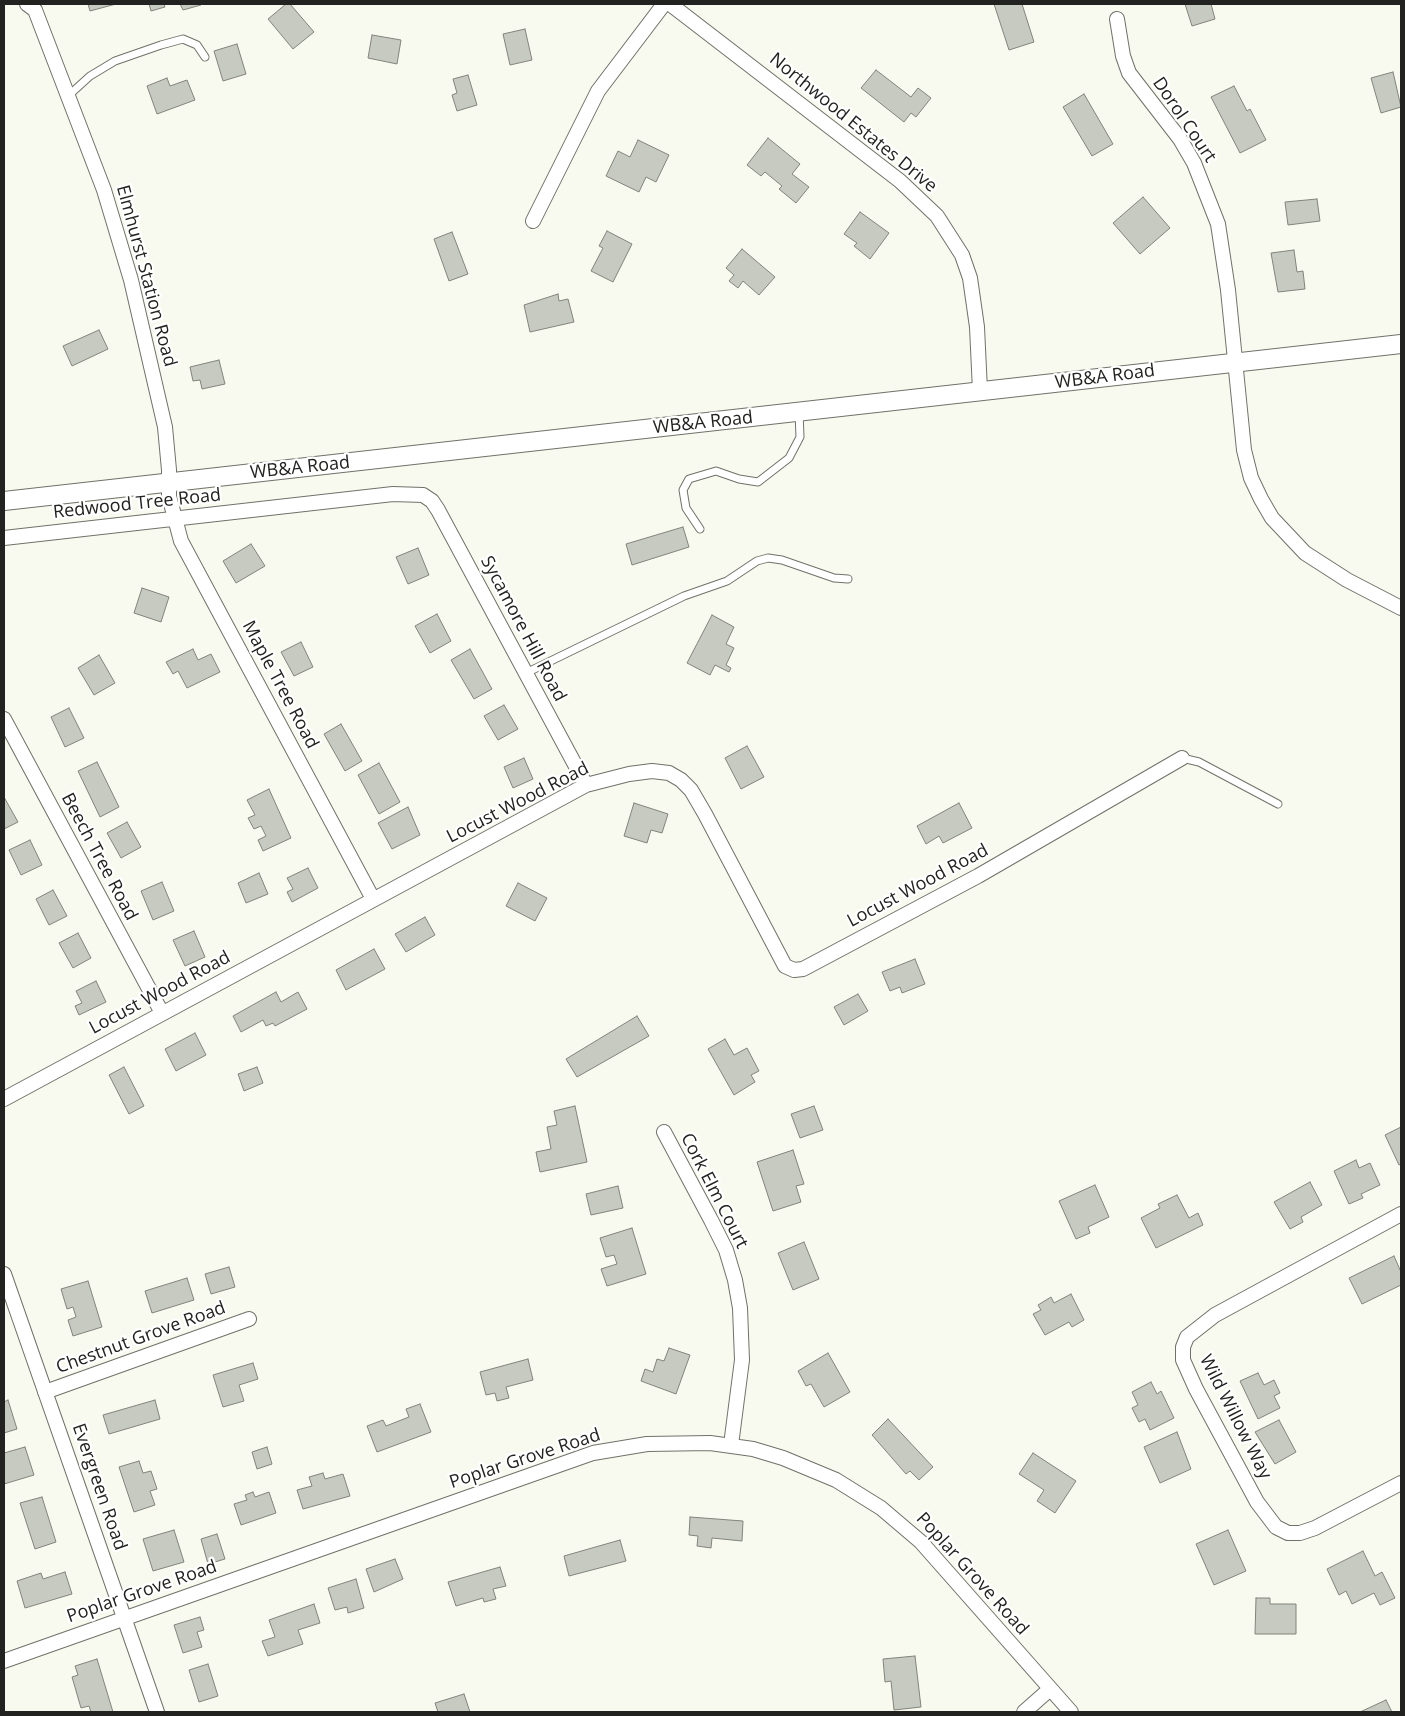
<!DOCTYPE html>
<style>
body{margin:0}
#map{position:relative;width:1405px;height:1716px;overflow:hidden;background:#f8faf0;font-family:"Open Sans",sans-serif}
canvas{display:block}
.frame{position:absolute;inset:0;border:5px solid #222320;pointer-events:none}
</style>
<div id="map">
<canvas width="1405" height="1716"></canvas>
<div class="frame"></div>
</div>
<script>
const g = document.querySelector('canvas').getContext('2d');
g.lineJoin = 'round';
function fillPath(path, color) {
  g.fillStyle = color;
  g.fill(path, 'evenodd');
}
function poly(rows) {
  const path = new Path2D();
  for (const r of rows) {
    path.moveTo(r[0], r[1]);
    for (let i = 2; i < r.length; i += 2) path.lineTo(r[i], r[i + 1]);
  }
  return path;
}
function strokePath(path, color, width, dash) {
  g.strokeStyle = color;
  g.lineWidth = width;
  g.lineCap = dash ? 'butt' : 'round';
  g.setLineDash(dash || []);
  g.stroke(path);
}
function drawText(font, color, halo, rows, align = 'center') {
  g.font = font + ' "Open Sans",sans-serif';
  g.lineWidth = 4.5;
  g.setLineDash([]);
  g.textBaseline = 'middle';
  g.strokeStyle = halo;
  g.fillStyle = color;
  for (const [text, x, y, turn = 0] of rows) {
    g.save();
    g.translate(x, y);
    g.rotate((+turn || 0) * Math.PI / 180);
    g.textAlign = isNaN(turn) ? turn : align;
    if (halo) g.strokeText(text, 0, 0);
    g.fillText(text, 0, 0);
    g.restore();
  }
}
const building = poly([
 [88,4,116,4,90,11,88,4],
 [149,4,164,4,165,7,151,11,149,4],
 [180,4,200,4,201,5,183,10,180,4],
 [286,4,290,4,314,32,293,49,268,19,286,4],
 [994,4,1022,4,1034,42,1009,50,994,4],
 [1185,4,1211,4,1215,19,1192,26,1185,4],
 [525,29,532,60,510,65,503,34,525,29],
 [372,35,401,40,397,64,368,58,372,35],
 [237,44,246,74,223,81,214,51,237,44],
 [876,70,911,97,918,88,931,98,916,117,911,113,904,122,861,88,876,70],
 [1393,72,1401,107,1381,113,1371,78,1393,72],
 [468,75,477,105,457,111,452,95,457,93,453,79,468,75],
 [167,78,170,86,187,80,195,100,157,114,147,86,167,78],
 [1234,86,1247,111,1250,109,1266,140,1240,153,1211,97,1234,86],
 [1084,94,1113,144,1092,156,1063,107,1084,94],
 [768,138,800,164,792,174,809,187,796,203,779,189,782,186,765,172,761,176,747,165,768,138],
 [638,140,669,155,656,182,646,177,639,192,606,176,618,151,630,157,638,140],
 [1143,197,1170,228,1140,254,1113,223,1143,197],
 [1317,199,1320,221,1288,225,1285,202,1317,199],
 [860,212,889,233,870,259,854,246,857,243,844,234,860,212],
 [607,231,632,244,613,282,591,271,603,248,599,246,607,231],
 [452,232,468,274,449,281,434,239,452,232],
 [742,249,775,277,759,295,743,281,738,288,729,281,734,275,726,268,742,249],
 [1294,250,1297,272,1303,271,1305,289,1278,292,1271,253,1294,250],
 [558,294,559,301,568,299,574,322,530,332,524,305,558,294],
 [99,330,108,349,72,366,63,346,99,330],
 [219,360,225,384,202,389,200,380,193,381,190,367,219,360],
 [683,527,689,547,632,565,626,544,683,527],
 [251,544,265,566,236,583,223,561,251,544],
 [418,548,429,575,408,584,396,557,418,548],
 [142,588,169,597,161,622,134,613,142,588],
 [437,614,451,641,430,653,415,626,437,614],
 [712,615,734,627,726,644,734,648,726,665,731,668,729,672,715,665,710,675,687,663,712,615],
 [301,642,313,667,294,676,281,652,301,642],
 [193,649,198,660,211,654,220,672,187,688,178,671,173,674,166,662,193,649],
 [470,649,492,689,474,699,451,660,470,649],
 [99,655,115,683,94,695,78,668,99,655],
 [504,705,518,729,498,740,484,716,504,705],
 [69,708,84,738,65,747,51,717,69,708],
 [341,724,362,761,345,771,324,734,341,724],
 [747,746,764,777,741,789,725,758,747,746],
 [524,758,533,779,513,788,504,767,524,758],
 [97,762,119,807,100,817,78,771,97,762],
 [379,763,400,802,379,814,358,775,379,763],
 [269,789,291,838,263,851,258,840,266,836,261,826,254,829,248,818,255,815,247,800,269,789],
 [4,797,18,822,4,829,4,797],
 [634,803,668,814,662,833,651,830,647,843,624,836,634,803],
 [959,803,972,828,943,843,939,836,926,844,917,826,959,803],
 [408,807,420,835,392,849,378,823,408,807],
 [127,822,141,847,121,858,107,833,127,822],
 [30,840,42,865,21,875,9,850,30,840],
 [308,868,318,888,292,902,287,892,293,889,287,878,308,868],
 [259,873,268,894,246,903,238,883,259,873],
 [162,882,174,911,153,920,141,891,162,882],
 [518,883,547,898,535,921,506,906,518,883],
 [53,890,67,916,49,925,36,899,53,890],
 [425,917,435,935,406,952,395,934,425,917],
 [194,931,205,957,185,966,173,940,194,931],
 [78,933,91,958,73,968,59,943,78,933],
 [374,949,385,969,346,990,336,970,374,949],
 [915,959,925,984,902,993,900,987,890,991,882,972,915,959],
 [96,981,106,1002,79,1015,75,1006,82,1003,76,991,96,981],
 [276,992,281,1002,298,992,307,1009,275,1026,273,1023,266,1026,263,1020,241,1032,233,1016,276,992],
 [858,994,868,1011,844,1025,834,1007,858,994],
 [637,1016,649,1036,577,1077,566,1059,637,1016],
 [195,1033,206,1055,176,1071,165,1049,195,1033],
 [725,1039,734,1055,747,1048,759,1071,751,1075,755,1082,734,1095,708,1049,725,1039],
 [124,1067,144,1106,129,1114,109,1075,124,1067],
 [257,1067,263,1083,244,1091,238,1074,257,1067],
 [575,1106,587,1162,540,1172,536,1152,551,1149,547,1127,557,1125,554,1111,575,1106],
 [814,1106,823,1130,800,1138,791,1114,814,1106],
 [1401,1127,1401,1164,1399,1165,1385,1135,1401,1127],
 [793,1150,804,1184,796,1186,801,1202,773,1211,757,1162,793,1150],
 [1356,1160,1359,1168,1370,1163,1380,1185,1361,1194,1363,1198,1349,1204,1334,1171,1356,1160],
 [1310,1182,1322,1205,1301,1217,1303,1222,1290,1229,1274,1202,1310,1182],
 [1095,1185,1109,1217,1088,1227,1090,1233,1076,1239,1059,1201,1095,1185],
 [618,1186,623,1208,591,1215,586,1194,618,1186],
 [1177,1195,1189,1218,1198,1213,1203,1225,1156,1248,1141,1218,1160,1208,1158,1204,1177,1195],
 [632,1228,646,1274,607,1286,601,1269,617,1264,614,1255,606,1257,600,1238,632,1228],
 [804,1242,819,1279,793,1290,778,1253,804,1242],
 [1394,1256,1401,1272,1401,1285,1362,1304,1349,1278,1394,1256],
 [229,1267,235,1287,211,1294,205,1274,229,1267],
 [187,1278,194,1300,152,1313,145,1291,187,1278],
 [88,1281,102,1327,73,1336,68,1320,76,1317,73,1307,67,1309,61,1289,88,1281],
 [1071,1294,1084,1320,1072,1327,1069,1322,1045,1335,1033,1314,1041,1310,1038,1305,1051,1297,1054,1303,1071,1294],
 [669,1348,690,1355,676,1394,641,1381,645,1369,653,1372,657,1359,664,1361,669,1348],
 [828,1353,850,1392,824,1407,811,1384,806,1386,798,1371,828,1353],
 [528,1359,533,1380,506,1387,509,1398,497,1401,495,1393,486,1395,480,1372,528,1359],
 [253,1363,258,1379,239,1385,244,1401,223,1407,213,1375,253,1363],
 [1258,1373,1264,1385,1274,1380,1280,1393,1274,1396,1280,1408,1258,1419,1240,1381,1258,1373],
 [1151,1382,1157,1394,1161,1391,1174,1418,1150,1430,1145,1419,1139,1422,1132,1408,1138,1405,1132,1392,1151,1382],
 [8,1400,17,1429,4,1433,4,1402,8,1400],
 [155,1400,160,1419,109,1434,103,1415,155,1400],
 [420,1404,431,1432,377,1452,367,1426,383,1420,386,1426,409,1417,406,1409,420,1404],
 [888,1419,933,1467,919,1480,910,1471,906,1474,872,1435,888,1419],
 [1279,1420,1296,1452,1275,1464,1255,1432,1279,1420],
 [1177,1432,1191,1469,1160,1483,1144,1447,1177,1432],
 [25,1447,34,1475,4,1484,4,1453,25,1447],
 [267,1447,272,1464,257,1469,252,1452,267,1447],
 [1033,1453,1076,1481,1055,1513,1037,1501,1044,1490,1019,1474,1033,1453],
 [139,1461,143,1473,151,1471,157,1489,150,1491,155,1505,134,1512,119,1467,139,1461],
 [323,1473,325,1479,343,1474,350,1496,303,1509,297,1490,312,1486,309,1477,323,1473],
 [253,1492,255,1497,269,1492,276,1513,241,1525,234,1504,247,1500,245,1495,253,1492],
 [42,1497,56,1542,35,1549,20,1503,42,1497],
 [690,1517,743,1521,742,1541,712,1538,711,1548,697,1546,698,1536,689,1535,690,1517],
 [174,1530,184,1562,153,1571,143,1539,174,1530],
 [1228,1530,1246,1571,1214,1585,1196,1544,1228,1530],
 [217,1534,225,1559,208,1564,201,1539,217,1534],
 [620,1540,626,1561,569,1576,564,1556,620,1540],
 [1363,1551,1375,1576,1382,1572,1395,1598,1380,1605,1374,1593,1352,1604,1346,1591,1339,1595,1327,1569,1363,1551],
 [395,1559,403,1579,374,1592,366,1569,395,1559],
 [500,1567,506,1586,493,1589,496,1599,484,1602,483,1598,456,1606,448,1582,500,1567],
 [65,1572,72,1594,25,1608,17,1581,41,1573,43,1579,65,1572],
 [356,1579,364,1608,348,1613,347,1607,335,1610,328,1588,356,1579],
 [1256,1598,1270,1598,1270,1604,1296,1604,1296,1634,1255,1634,1256,1598],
 [314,1604,320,1623,298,1630,303,1644,268,1656,262,1641,275,1637,269,1620,314,1604],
 [200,1617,204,1630,197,1632,202,1647,183,1653,174,1625,200,1617],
 [915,1656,921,1707,894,1710,891,1681,885,1682,883,1659,915,1656],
 [97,1659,113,1712,91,1712,89,1706,81,1708,72,1677,78,1675,75,1666,97,1659],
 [208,1664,218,1696,199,1702,189,1670,208,1664],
 [464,1694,470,1712,438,1712,435,1703,464,1694],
 [1386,1700,1392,1712,1360,1712,1386,1700]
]);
const service = poly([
 [68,96,90,76,115,61,161,45,183,39,197,45,205,57],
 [700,529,686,508,683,490,689,479,716,471,739,479,758,482,789,458,800,437,799,412],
 [526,673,684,596,727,581,757,561,768,558,782,560,834,578,848,579],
 [1182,758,1199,762,1278,804]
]);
const minor = poly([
 [27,4,35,10,104,190,131,280,165,427,169,470,169,496,181,541,373,899],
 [670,4,900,181,937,216,962,255,970,278,977,327,980,391],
 [1117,19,1123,56,1129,73,1180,139,1194,163,1218,224,1228,290,1244,450,1251,478,1261,499,1272,518,1305,553,1347,580,1401,608],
 [533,221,598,91,664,4],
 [4,538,393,494,423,495,432,501,438,510,586,785],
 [4,719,162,1013],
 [4,1099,586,785,629,774,652,771,669,773,681,780,691,790,705,814,785,966,794,970,803,969,978,876,1182,758],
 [664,1132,711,1220,726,1250,735,1280,740,1308,742,1360,731,1445],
 [1401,1214,1215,1315,1187,1337,1183,1347,1183,1360,1196,1389,1257,1502,1276,1527,1288,1533,1300,1533,1315,1528,1401,1483],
 [4,1274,157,1712],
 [45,1392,249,1319],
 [4,1661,593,1453,647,1444,710,1443,753,1449,783,1458,836,1480,881,1508,921,1542,1071,1712],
 [1024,1712,1050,1689]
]);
const tertiary = poly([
 [4,501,1401,344]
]);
const streetNames = [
 ["Dorol Court",1184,120,56],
 ["Northwood Estates Drive",853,123,39],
 ["Elmhurst Station Road",146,276,75],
 ["WB&A Road",1105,377,-7],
 ["WB&A Road",703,423,-6],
 ["WB&A Road",300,468,-6],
 ["Redwood Tree Road",137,504,-6],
 ["Sycamore Hill Road",523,629,62],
 ["Maple Tree Road",280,685,62],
 ["Locust Wood Road",518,803,-27],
 ["Beech Tree Road",99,857,62],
 ["Locust Wood Road",918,886,-28],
 ["Locust Wood Road",160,993,-28],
 ["Cork Elm Court",714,1191,63],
 ["Chestnut Grove Road",141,1338,-20],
 ["Wild Willow Way",1235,1417,63],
 ["Poplar Grove Road",525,1459,-18],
 ["Evergreen Road",99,1487,71],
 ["Poplar Grove Road",972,1574,48],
 ["Poplar Grove Road",142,1592,-19]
];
fillPath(building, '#c7cac0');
strokePath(building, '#82847b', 1);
strokePath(service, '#707269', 9);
strokePath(minor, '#707269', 16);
strokePath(tertiary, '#707269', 20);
strokePath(service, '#fff', 7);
strokePath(minor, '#fff', 14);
strokePath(tertiary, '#fff', 18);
drawText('18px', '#222320', '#fff', streetNames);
</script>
